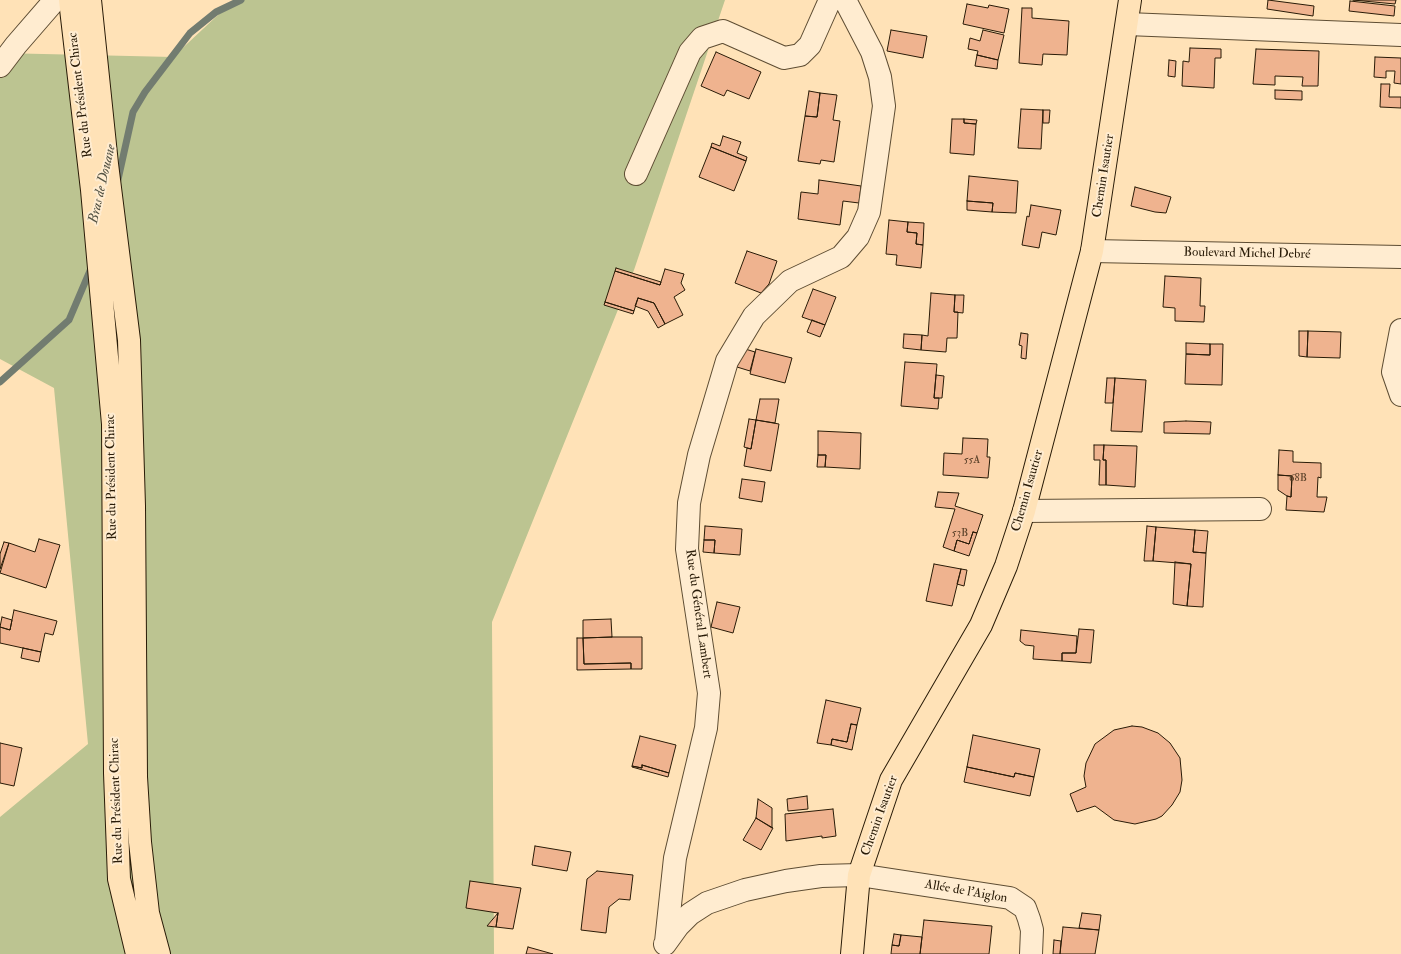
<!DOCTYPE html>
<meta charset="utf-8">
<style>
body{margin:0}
canvas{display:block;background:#ffe2b7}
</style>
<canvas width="1401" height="954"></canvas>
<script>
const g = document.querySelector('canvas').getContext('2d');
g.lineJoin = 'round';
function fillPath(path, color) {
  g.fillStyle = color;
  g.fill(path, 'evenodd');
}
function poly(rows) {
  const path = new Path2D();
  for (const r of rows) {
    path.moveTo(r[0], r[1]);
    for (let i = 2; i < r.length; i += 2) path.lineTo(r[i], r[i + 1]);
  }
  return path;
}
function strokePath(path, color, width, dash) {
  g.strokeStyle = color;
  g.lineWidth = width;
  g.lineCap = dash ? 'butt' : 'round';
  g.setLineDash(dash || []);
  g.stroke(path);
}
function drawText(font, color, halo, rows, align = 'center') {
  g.font = font + ' "IM FELL Double Pica",serif';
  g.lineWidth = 4;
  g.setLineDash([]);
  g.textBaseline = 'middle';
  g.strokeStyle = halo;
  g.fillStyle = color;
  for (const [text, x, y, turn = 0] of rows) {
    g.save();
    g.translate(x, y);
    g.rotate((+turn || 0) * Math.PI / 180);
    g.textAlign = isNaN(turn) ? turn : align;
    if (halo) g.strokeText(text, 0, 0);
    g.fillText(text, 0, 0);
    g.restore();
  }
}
const green = poly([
 [234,0,725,0,634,270,492,622,494,954,0,954,0,817,88,744,54,388,0,359,0,53,173,57]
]);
const stream = poly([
 [117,184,133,112,145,92,190,33,216,12,241,0],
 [0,382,69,320,92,266]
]);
const building = poly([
 [1268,0,1314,6,1313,16,1267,9,1268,0],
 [1353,0,1396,0,1395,4,1353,0],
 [1350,1,1395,6,1394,16,1349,11,1350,1],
 [967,4,988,8,989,5,1009,9,1004,33,963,24,967,4],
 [1022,8,1032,8,1032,18,1069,21,1067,55,1043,54,1042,65,1019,63,1022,8],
 [891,30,927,36,923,58,887,51,891,30],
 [983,30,1004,35,998,60,977,55,978,51,968,49,970,38,980,41,983,30],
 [1190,48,1221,49,1221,58,1215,58,1214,88,1182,86,1183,61,1189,62,1190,48],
 [1256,49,1319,51,1318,86,1302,86,1303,77,1275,76,1275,85,1253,84,1256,49],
 [716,52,761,72,749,99,727,90,724,96,701,86,716,52],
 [977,55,998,60,997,69,975,66,977,55],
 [1375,57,1401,58,1401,84,1394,83,1395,71,1386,71,1386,78,1374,77,1375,57],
 [1169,60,1176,61,1175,77,1168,76,1169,60],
 [1381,84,1390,84,1389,97,1401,97,1401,108,1380,107,1381,84],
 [1275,90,1302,91,1302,100,1275,99,1275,90],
 [809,91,820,93,817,117,805,116,809,91],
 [820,93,837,95,833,120,840,121,834,162,821,160,820,164,798,161,805,116,817,117,820,93],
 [1021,109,1043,110,1041,149,1018,148,1021,109],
 [1043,110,1050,110,1049,123,1043,123,1043,110],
 [952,119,964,119,964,123,976,124,974,155,950,153,952,119],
 [964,119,977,120,976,124,964,123,964,119],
 [723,136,741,142,737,153,747,157,746,161,711,147,712,143,720,146,723,136],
 [711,147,746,161,734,191,699,177,711,147],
 [969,176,1018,181,1016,213,992,212,993,203,967,201,969,176],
 [819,180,861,186,859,203,843,201,840,225,798,219,801,192,818,194,819,180],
 [1135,187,1171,197,1166,213,1155,212,1131,206,1135,187],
 [967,201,993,203,992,212,967,210,967,201],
 [1031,205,1061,210,1056,235,1042,232,1039,248,1022,245,1027,216,1029,217,1031,205],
 [889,220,908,222,907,232,917,233,916,244,923,245,921,268,896,265,897,255,886,254,889,220],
 [908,222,924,223,923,245,916,244,917,233,907,232,908,222],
 [747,251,777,261,769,284,761,293,735,283,747,251],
 [616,268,661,282,660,285,615,271,616,268],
 [665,269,684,274,681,283,685,290,674,297,683,315,665,324,654,303,638,298,634,311,605,302,615,271,660,285,665,269],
 [1165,276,1201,278,1200,306,1205,306,1204,322,1175,321,1175,308,1163,307,1165,276],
 [813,289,836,297,825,325,802,317,813,289],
 [931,293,955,295,954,312,958,312,957,338,947,338,946,352,921,350,922,335,928,336,931,293],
 [955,295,964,295,963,313,954,312,955,295],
 [638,298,654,303,665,324,658,328,648,311,635,306,638,298],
 [605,302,634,311,633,314,604,305,605,302],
 [812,320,825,325,820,337,807,332,812,320],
 [1299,331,1308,331,1307,357,1299,356,1299,331],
 [1308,331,1341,332,1340,358,1307,357,1308,331],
 [1021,333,1028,334,1026,359,1021,358,1022,346,1019,345,1021,333],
 [904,334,922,335,921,350,903,348,904,334],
 [1186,343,1210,344,1210,355,1186,354,1186,343],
 [1210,344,1223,344,1222,385,1185,384,1186,354,1210,355,1210,344],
 [742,348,755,352,750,371,737,367,742,348],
 [756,349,792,358,785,383,750,374,756,349],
 [905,362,937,364,934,398,939,398,938,409,901,406,905,362],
 [936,375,944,376,942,398,934,398,936,375],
 [1107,378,1115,378,1113,403,1105,403,1107,378],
 [1115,378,1146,380,1142,432,1111,431,1115,378],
 [760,399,779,399,775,423,756,420,760,399],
 [749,419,756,420,751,449,744,447,749,419],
 [756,420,779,424,771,471,744,466,747,448,751,449,756,420],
 [1186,421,1211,422,1210,434,1164,433,1164,422,1186,421],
 [818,431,861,433,860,469,825,467,826,455,818,455,818,431],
 [963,438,988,439,987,457,990,457,988,478,943,475,944,453,962,454,963,438],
 [1094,445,1104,445,1103,460,1106,460,1106,485,1099,485,1100,460,1094,460,1094,445],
 [1104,445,1137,446,1135,487,1106,485,1106,460,1103,460,1104,445],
 [1279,450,1293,451,1293,462,1321,463,1321,478,1318,477,1317,497,1327,497,1324,512,1286,510,1287,496,1291,497,1292,476,1278,475,1279,450],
 [818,455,826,455,825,467,817,467,818,455],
 [1278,475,1292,476,1291,497,1287,496,1278,490,1278,475],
 [742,479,765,482,762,502,739,498,742,479],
 [938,492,959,493,955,506,983,515,977,533,973,532,969,544,957,540,954,551,943,547,955,509,935,507,938,492],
 [705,526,742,529,740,555,714,553,715,540,704,540,705,526],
 [1147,526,1156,527,1153,561,1144,561,1147,526],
 [1156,527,1195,530,1193,552,1206,553,1203,607,1187,606,1191,564,1153,561,1156,527],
 [1195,530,1208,531,1206,553,1193,552,1195,530],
 [973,532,977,533,969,556,954,551,957,540,969,544,973,532],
 [39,539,60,545,46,588,0,573,9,543,35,552,39,539],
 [704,540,715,540,714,553,703,552,704,540],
 [4,542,9,543,0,569,0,554,4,542],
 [1175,562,1191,564,1187,606,1173,604,1175,562],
 [934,564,961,569,952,606,926,601,934,564],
 [961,569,967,570,964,586,957,584,961,569],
 [717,602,740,607,733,633,711,627,717,602],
 [14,610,57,621,53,635,45,633,41,652,0,643,0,627,10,630,14,610],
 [2,617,12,620,10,630,0,627,2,617],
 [611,619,612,637,583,638,583,620,611,619],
 [1079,629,1094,630,1091,663,1062,661,1062,653,1076,653,1079,629],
 [1021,630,1077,636,1076,653,1062,653,1062,661,1033,659,1034,646,1025,645,1020,641,1021,630],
 [612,637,642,637,642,669,631,669,631,663,584,664,583,638,612,637],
 [577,638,583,638,584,664,631,663,631,669,577,670,577,638],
 [23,648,41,652,39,662,21,658,23,648],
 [826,700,861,708,857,725,851,724,847,742,832,739,831,745,817,743,826,700],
 [851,724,857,725,852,750,831,745,832,739,847,742,851,724],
 [1132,726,1142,727,1158,733,1170,743,1180,758,1182,780,1180,792,1172,805,1162,816,1156,819,1135,824,1114,820,1095,806,1077,812,1070,794,1086,787,1084,776,1086,763,1095,744,1114,730,1132,726],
 [973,735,1040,749,1034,777,1015,773,1014,777,967,767,973,735],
 [640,736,676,745,669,773,642,765,642,768,632,766,640,736],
 [0,743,22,748,14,786,0,783,0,743],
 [642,765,669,773,668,777,632,767,632,766,642,768,642,765],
 [967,767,1014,777,1015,773,1034,777,1030,796,964,782,967,767],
 [807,796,808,809,788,811,787,799,807,796],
 [758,799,772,808,772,828,756,818,758,799],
 [833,809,836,836,822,838,822,836,786,841,785,814,833,809],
 [756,818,773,828,761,850,743,840,756,818],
 [535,846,571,852,567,871,532,865,535,846],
 [597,871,633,875,630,900,619,899,609,907,606,933,581,930,587,879,597,871],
 [470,881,521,888,513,929,496,927,498,913,466,908,470,881],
 [498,913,496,927,487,926,498,913],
 [1082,913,1101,915,1099,930,1079,928,1082,913],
 [924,920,992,926,989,954,920,954,924,920],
 [1063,927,1099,930,1095,954,1060,954,1063,927],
 [894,934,901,935,899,946,892,945,894,934],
 [901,935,922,937,920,954,891,954,892,945,899,946,901,935],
 [1054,940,1061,941,1060,954,1053,954,1054,940],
 [528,947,553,954,526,954,528,947]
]);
const minor = poly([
 [1127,24,1401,35],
 [0,66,16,45,55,0],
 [636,174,690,52,702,38,723,31,784,58,800,55,810,45,830,0],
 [1092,251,1401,257],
 [1401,330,1393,372,1401,395],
 [1024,511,1260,509],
 [666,942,675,858,706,728,709,693,687,549,689,503,699,455,727,361,754,316,790,281,841,257,858,237,869,212,884,106,880,77,872,52,845,0],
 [665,944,678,926,690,914,707,903,745,890,786,881,821,876,859,875,1010,898,1025,908,1029,919,1032,930,1031,954]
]);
const major = poly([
 [70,0,92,190,113,424,115,773,119,879,137,954],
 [90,0,107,164,129,340,134,506,136,777,140,842,148,913,159,954],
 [852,954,859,875,891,780,981,625,1006,566,1024,511,1092,251,1130,0]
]);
const numberNames = [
 ["55A",972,461],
 ["68B",1298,479],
 ["53B",960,534]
];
const streetNames = [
 ["Rue du Président Chirac",81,95,-97],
 ["Chemin Isautier",1104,176,-81],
 ["Boulevard Michel Debré",1247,254,1],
 ["Rue du Président Chirac",112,477,-91],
 ["Chemin Isautier",1028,491,-74],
 ["Rue du Général Lambert",698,614,82],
 ["Rue du Président Chirac",117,801,-92],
 ["Chemin Isautier",880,816,-70],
 ["Allée de l'Aiglon",966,892,10]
];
const waterNames = [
 ["Bras de Douane",103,184,-77]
];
fillPath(green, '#bcc491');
strokePath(stream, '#727c70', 7);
fillPath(building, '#efb38f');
strokePath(building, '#291b07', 1);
strokePath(minor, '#5e4d33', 24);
strokePath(major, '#291b07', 24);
strokePath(minor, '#ffecd0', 22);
strokePath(major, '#ffe2b7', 22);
drawText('11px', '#5a4129', null, numberNames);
drawText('13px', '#291b07', '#ffecd0', streetNames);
drawText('italic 14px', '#545344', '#ffecd0', waterNames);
</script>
